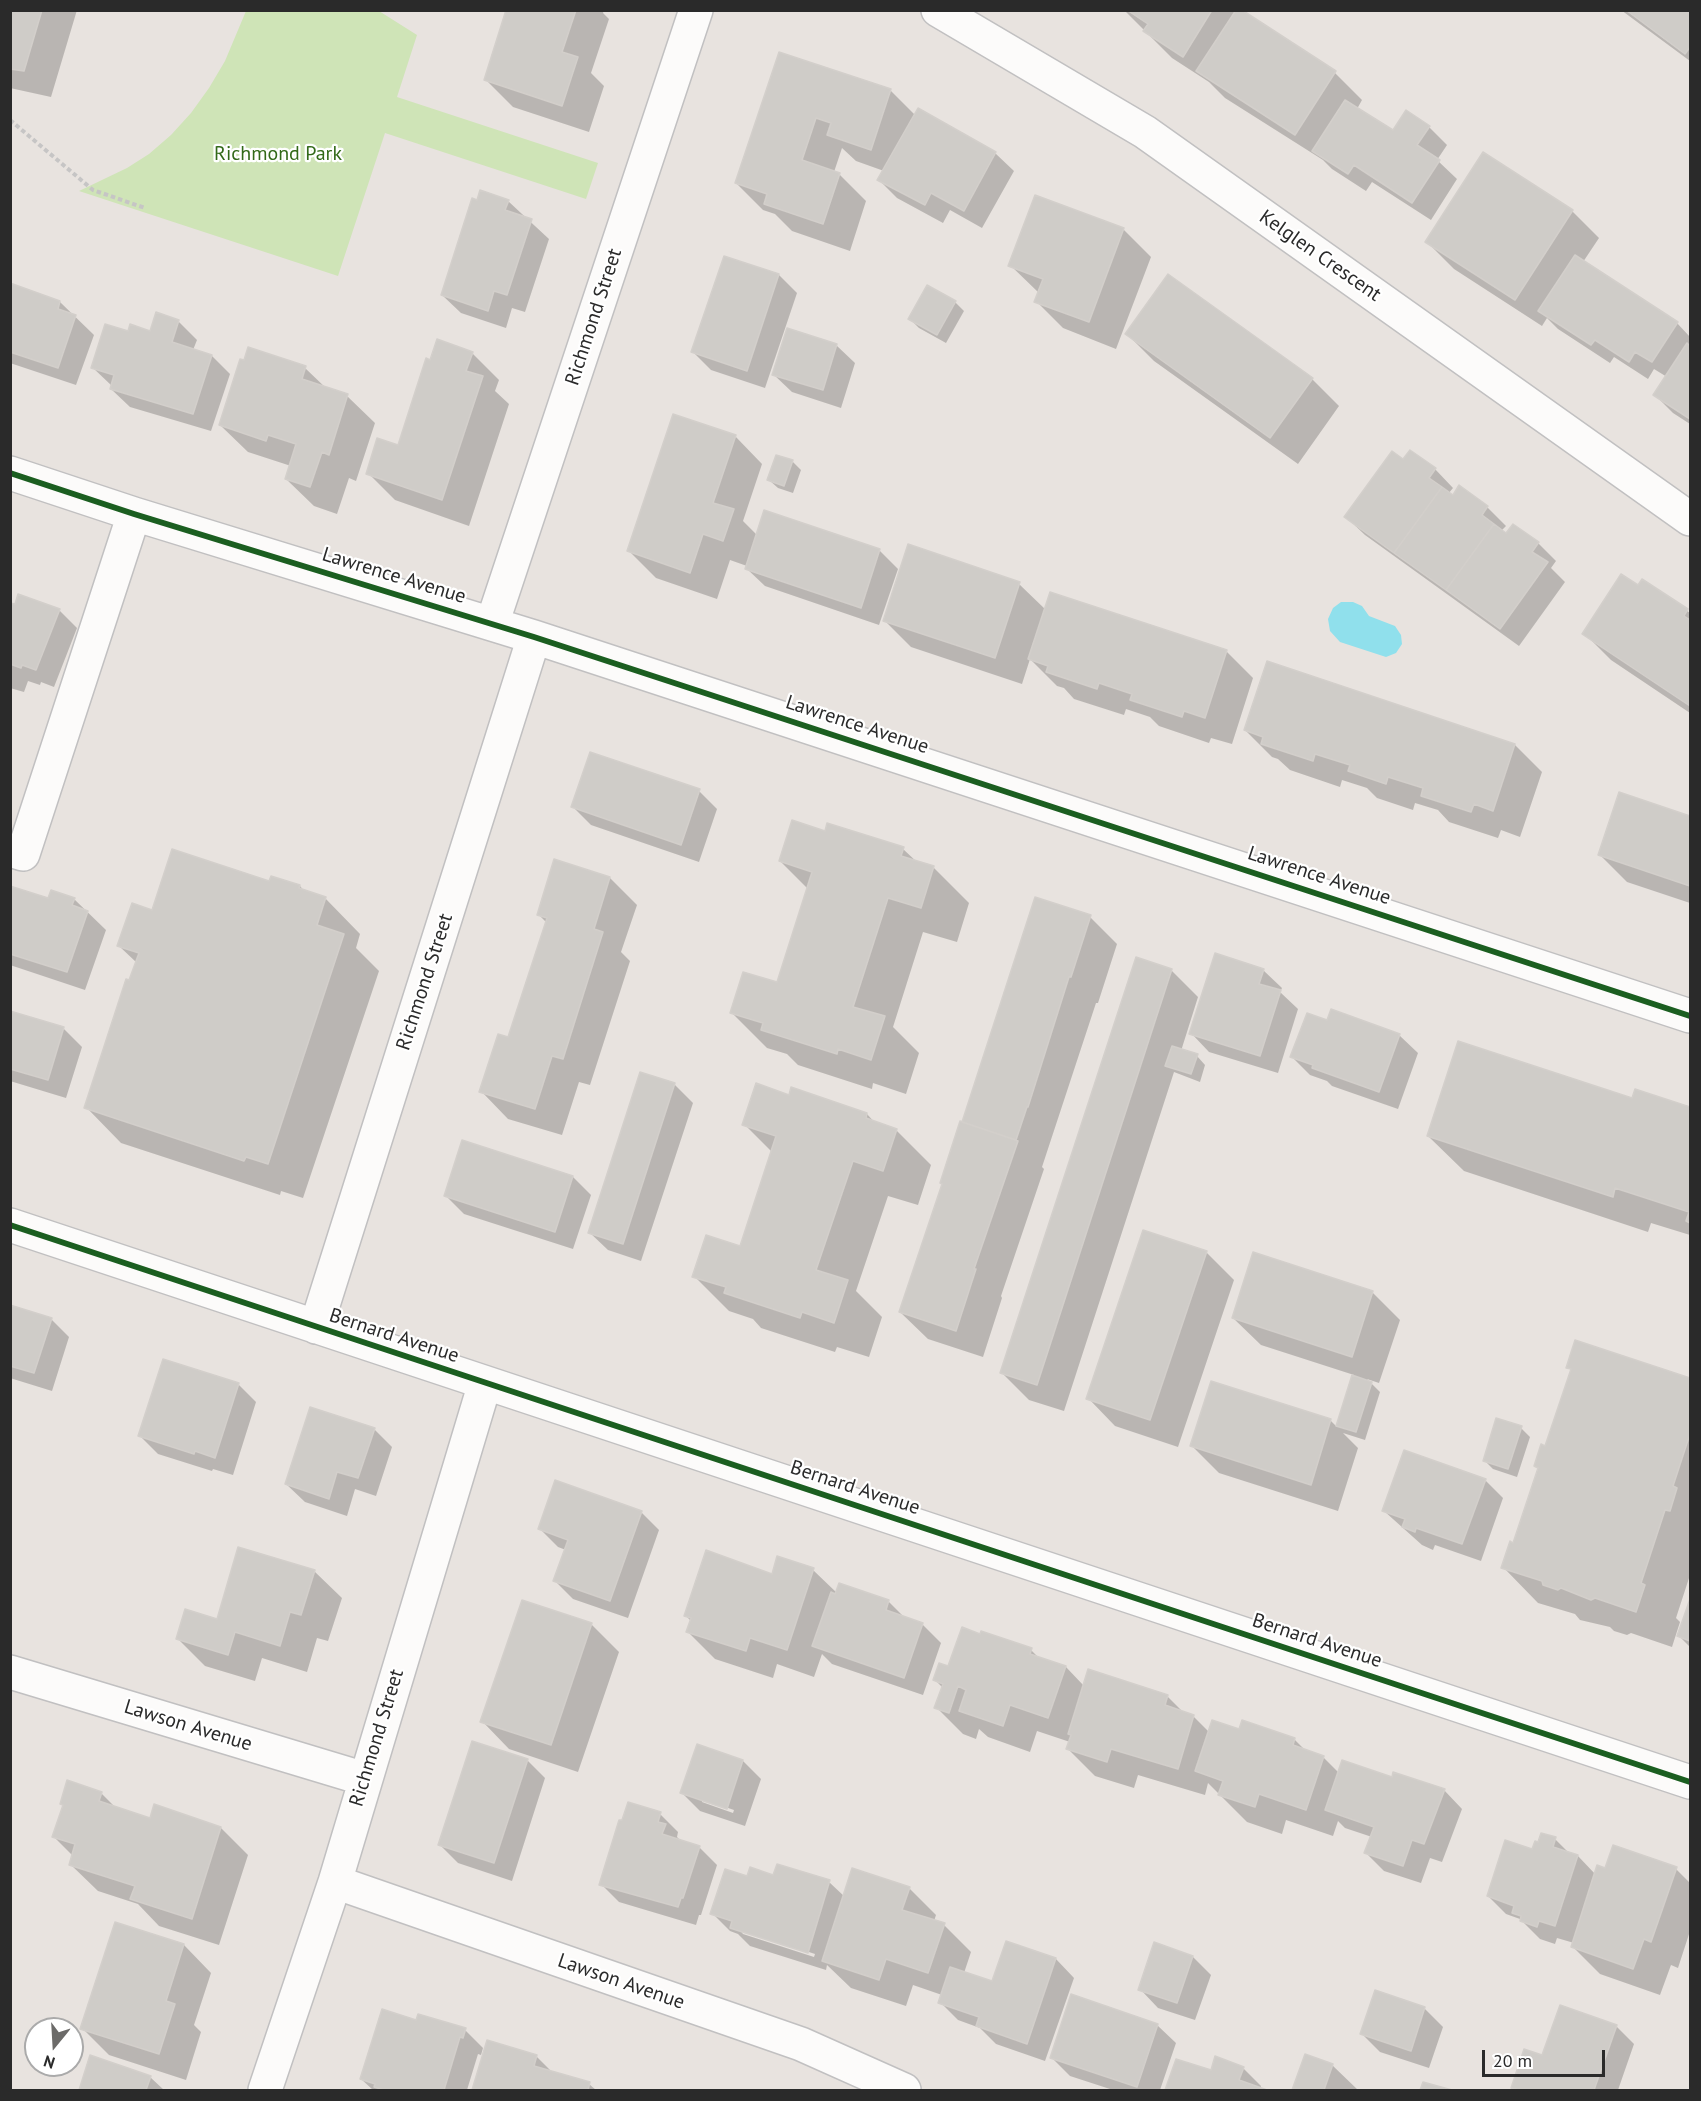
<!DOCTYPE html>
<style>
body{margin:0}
#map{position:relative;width:1701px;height:2101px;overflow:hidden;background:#e8e3df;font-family:"PT Sans",sans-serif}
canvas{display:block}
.frame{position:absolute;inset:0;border:12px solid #2a2a2a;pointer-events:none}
.north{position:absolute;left:24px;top:2017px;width:60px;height:60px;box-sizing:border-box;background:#fff;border:2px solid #aaa;border-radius:50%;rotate:198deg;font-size:16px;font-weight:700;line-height:24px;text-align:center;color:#2a2a2a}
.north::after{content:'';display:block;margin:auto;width:21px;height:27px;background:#6c6b69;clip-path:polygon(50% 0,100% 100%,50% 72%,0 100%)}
.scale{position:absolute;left:1482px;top:2050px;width:123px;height:27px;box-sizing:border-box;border:3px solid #2a2a2a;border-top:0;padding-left:8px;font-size:18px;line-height:21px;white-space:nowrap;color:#2a2a2a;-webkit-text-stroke:4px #fff;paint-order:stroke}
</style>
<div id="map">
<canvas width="1701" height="2101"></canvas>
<div class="frame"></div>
<div class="north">N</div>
<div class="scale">20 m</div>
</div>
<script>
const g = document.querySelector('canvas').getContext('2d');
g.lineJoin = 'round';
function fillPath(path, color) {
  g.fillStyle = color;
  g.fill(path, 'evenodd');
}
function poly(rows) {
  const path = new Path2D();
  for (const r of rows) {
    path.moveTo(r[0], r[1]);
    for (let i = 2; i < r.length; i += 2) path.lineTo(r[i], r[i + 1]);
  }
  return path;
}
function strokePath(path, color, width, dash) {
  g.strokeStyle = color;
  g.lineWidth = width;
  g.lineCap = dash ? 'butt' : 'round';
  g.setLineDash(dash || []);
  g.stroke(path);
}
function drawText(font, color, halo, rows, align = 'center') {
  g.font = font + ' "PT Sans",sans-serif';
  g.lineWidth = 4.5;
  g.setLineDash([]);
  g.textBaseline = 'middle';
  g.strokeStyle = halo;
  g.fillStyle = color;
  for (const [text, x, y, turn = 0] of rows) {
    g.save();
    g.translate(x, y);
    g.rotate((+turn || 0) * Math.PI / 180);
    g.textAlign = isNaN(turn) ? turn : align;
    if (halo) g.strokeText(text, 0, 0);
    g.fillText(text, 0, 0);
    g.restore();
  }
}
const green = poly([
 [246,11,379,11,417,35,397,97,598,163,586,199,385,133,338,276,79,191,127,168,149,154,171,135,191,113,209,88,225,61]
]);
const water = poly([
 [1341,602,1353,602,1362,606,1369,616,1395,626,1401,635,1402,644,1396,653,1386,657,1340,642,1330,631,1328,619,1333,608]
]);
const shadow = poly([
 [10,10,77,10,51,97,10,88],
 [508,10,604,10,603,13,609,19,591,73,604,86,589,132,513,107,486,80],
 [1124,10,1241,10,1335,73,1362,100,1357,109,1393,132,1429,127,1447,145,1437,160,1457,179,1431,220,1372,182,1366,191,1332,169,1323,160,1225,98,1209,82,1172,58],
 [1621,10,1690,10,1690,61],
 [780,54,890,90,915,115,995,153,1014,171,982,228,950,210,943,223,897,198,879,180,884,171,856,161,842,148,834,172,839,174,866,201,850,251,792,231,775,214,763,210,736,183],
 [1036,197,1124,230,1151,257,1116,349,1063,328,1036,301,1039,293,1010,265],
 [508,201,549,239,525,312,512,308,506,328,461,313,442,295],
 [1572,211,1599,238,1583,262,1677,323,1690,337,1690,424,1673,413,1655,395,1667,377,1654,369,1648,379,1614,357,1610,363,1558,329,1547,318,1542,326,1454,269,1427,242],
 [779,275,797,293,765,388,711,370,693,352],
 [1168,276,1312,379,1339,406,1298,464,1154,361,1127,334],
 [10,285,60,302,94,335,76,385,10,363],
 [955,302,964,311,946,343,919,328,910,319],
 [178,321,197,340,193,350,212,356,230,374,211,431,130,407,111,389,112,386,92,367,129,333,151,333],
 [836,345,855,363,841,408,792,392,773,374],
 [472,353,499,380,495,391,509,404,469,526,395,500,368,473,399,447,431,361],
 [305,368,327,389,347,396,375,423,356,481,349,478,337,514,314,506,286,479,291,466,248,452,220,425],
 [735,436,762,464,743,521,757,535,879,550,898,569,879,625,765,586,746,568,747,566,730,560,717,599,656,578,629,551],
 [792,461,801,470,793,493,778,488,769,480],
 [1404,461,1435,469,1453,488,1448,494,1453,497,1460,487,1488,508,1506,526,1501,531,1506,535,1538,543,1556,561,1551,568,1565,582,1519,646,1365,535,1346,517],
 [1643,581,1690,613,1690,713,1611,660,1584,633,1639,587],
 [1019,584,1046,610,1226,651,1253,678,1232,744,1211,738,1209,743,1159,726,1150,717,1126,709,1124,715,1074,699,1064,688,1057,686,1030,659,1022,684,911,647,884,620],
 [10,604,59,610,77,628,54,687,41,682,40,685,28,681,24,692,10,688],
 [1245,730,1515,745,1542,772,1520,837,1501,830,1498,838,1449,822,1438,810,1415,803,1413,810,1377,798,1367,788,1342,780,1340,787,1290,770,1278,759,1272,757],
 [699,791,717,809,699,862,591,825,572,806],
 [1620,794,1690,817,1690,903,1627,882,1600,855],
 [903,849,918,863,934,868,969,903,957,942,923,932,893,1027,919,1053,906,1094,873,1083,872,1089,798,1065,787,1054,767,1048,732,1013,778,984,808,889,780,861],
 [555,860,610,878,637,905,621,952,630,961,590,1085,579,1082,562,1135,508,1119,481,1091,509,1039,547,923,538,914],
 [270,883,300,886,305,892,325,898,360,934,356,948,379,971,303,1198,281,1191,280,1195,121,1143,86,1107,137,963,119,946],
 [10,887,49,900,74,899,106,930,85,990,10,965],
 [1090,917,1117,944,1098,1003,1096,1003,1042,1167,1044,1169,1001,1296,1002,1298,983,1357,928,1339,900,1312,963,1124],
 [1171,970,1198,997,1181,1051,1197,1056,1205,1065,1200,1082,1174,1072,1064,1411,1029,1400,1002,1373],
 [1263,970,1282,988,1280,992,1298,1009,1278,1073,1209,1052,1191,1033],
 [10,1009,15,1014,63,1028,82,1047,66,1098,10,1081],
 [1328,1022,1399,1035,1418,1053,1398,1109,1332,1086,1327,1081,1310,1075,1292,1057],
 [641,1074,675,1085,693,1103,641,1261,608,1250,589,1232],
 [1636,1091,1690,1109,1690,1235,1651,1223,1648,1232,1464,1171,1428,1136,1633,1100],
 [790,1097,867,1114,876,1124,896,1130,931,1165,918,1205,888,1196,856,1291,882,1317,869,1357,837,1347,835,1352,761,1328,753,1319,729,1311,694,1276,741,1248,772,1152,744,1124],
 [463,1142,573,1177,591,1195,573,1249,464,1214,446,1196],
 [1206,1252,1234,1280,1178,1447,1115,1426,1088,1398],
 [1254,1254,1373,1293,1400,1320,1379,1383,1367,1379,1380,1392,1365,1440,1343,1433,1358,1448,1338,1511,1219,1473,1192,1446,1212,1383,1331,1421,1337,1427,1354,1375,1261,1345,1233,1318],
 [10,1306,51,1319,69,1337,52,1391,10,1378],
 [1576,1342,1690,1379,1690,1575,1676,1618,1680,1622,1672,1647,1631,1633,1627,1635,1614,1631,1610,1627,1580,1620,1575,1614,1538,1603,1503,1567,1514,1544,1539,1469,1535,1466,1546,1447,1572,1371,1568,1367],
 [238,1384,256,1402,233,1475,213,1469,212,1471,158,1454,140,1436],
 [1521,1428,1530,1437,1517,1477,1493,1469,1484,1460],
 [374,1429,392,1447,376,1496,355,1489,347,1516,305,1502,286,1484],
 [1485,1480,1503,1498,1481,1561,1435,1545,1433,1550,1422,1545,1384,1511],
 [641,1512,659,1530,628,1618,573,1599,555,1581,566,1550,558,1547,540,1529],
 [813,1570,837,1593,888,1601,906,1619,922,1624,941,1643,923,1695,832,1664,822,1654,814,1677,777,1664,773,1678,715,1659,688,1632,691,1621,686,1616,773,1576],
 [314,1571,342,1598,328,1641,317,1638,307,1672,262,1658,255,1681,205,1666,177,1638,218,1621],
 [523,1601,592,1625,619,1652,578,1772,509,1749,482,1721],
 [1690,1604,1690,1647,1679,1636],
 [1031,1650,1040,1659,1066,1667,1084,1686,1167,1696,1184,1713,1193,1716,1209,1732,1240,1731,1243,1722,1295,1740,1306,1751,1323,1757,1339,1773,1393,1779,1444,1790,1462,1809,1442,1862,1430,1858,1421,1883,1384,1871,1366,1853,1372,1837,1345,1828,1338,1821,1333,1836,1286,1820,1282,1834,1247,1822,1208,1783,1205,1795,1138,1775,1134,1788,1095,1776,1068,1749,1070,1742,1037,1731,1030,1752,988,1737,979,1729,976,1739,963,1734,936,1707,943,1688,935,1680,949,1668],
 [698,1746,743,1761,761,1779,745,1826,700,1811,682,1793],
 [702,1799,734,1810,733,1813,702,1802],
 [527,1760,545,1778,512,1881,458,1863,440,1845],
 [101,1793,117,1809,151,1820,155,1806,221,1828,248,1855,219,1945,159,1926,138,1904,98,1891,70,1864,73,1856,54,1837,64,1806,61,1804],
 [660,1814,678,1832,677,1837,681,1841,699,1847,717,1865,701,1915,699,1915,696,1925,619,1902,601,1884],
 [1555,1839,1570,1854,1578,1856,1596,1875,1606,1870,1676,1869,1690,1883,1690,1931,1678,1968,1671,1965,1660,1995,1600,1974,1573,1947,1574,1943,1557,1938,1555,1944,1540,1939,1520,1919,1506,1914,1488,1896,1533,1850],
 [774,1877,829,1882,845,1897,909,1888,936,1915,934,1921,944,1925,971,1952,964,1973,993,1983,1007,1943,1056,1959,1074,1978,1045,2061,996,2044,980,2028,958,2020,940,2002,942,1995,913,1985,906,2006,851,1988,827,1965,826,1970,750,1946,738,1934,730,1931,712,1913,748,1878],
 [739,1929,815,1954,814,1957,743,1934],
 [116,1923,184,1945,211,1973,194,2025,201,2032,186,2080,109,2055,82,2028],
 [1193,1957,1211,1975,1195,2020,1158,2008,1140,1989],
 [1376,1992,1425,2009,1443,2027,1429,2068,1380,2052,1362,2034],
 [417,2021,465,2030,483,2048,481,2055,478,2054,467,2090,373,2090,361,2079],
 [1157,2025,1176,2043,1160,2090,1113,2090,1070,2076,1051,2057],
 [1616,2026,1634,2044,1618,2090,1516,2090,1512,2087,1543,2057],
 [488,2042,537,2057,553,2073,589,2084,596,2090,474,2090],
 [1306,2056,1332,2065,1358,2090,1294,2090],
 [91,2057,150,2077,164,2090,80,2090],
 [1177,2061,1212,2072,1243,2068,1261,2086,1260,2090,1262,2090,1166,2090]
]);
const building = poly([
 [10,10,42,10,24,71,10,69,10,10],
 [506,10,576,10,562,52,578,57,562,106,484,80,506,10],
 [1127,10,1212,10,1183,57,1143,31,1148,24,1127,10],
 [1236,10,1242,10,1336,71,1295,135,1196,71,1236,10],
 [1626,10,1690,10,1690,47,1685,54,1626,10],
 [779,52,891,89,871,150,827,135,831,123,816,118,802,160,840,173,823,224,764,204,767,194,735,183,779,52],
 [1345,100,1393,130,1406,110,1430,126,1417,145,1440,160,1412,203,1354,165,1348,174,1312,151,1345,100],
 [918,108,996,152,964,211,931,193,925,205,877,180,918,108],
 [1483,152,1573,210,1515,300,1425,242,1483,152],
 [480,190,509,200,505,210,532,219,507,295,494,291,488,311,441,295,472,198,477,200,480,190],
 [1035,195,1124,228,1089,322,1034,302,1043,279,1008,266,1035,195],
 [1575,255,1678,322,1652,362,1635,352,1629,362,1595,340,1591,345,1538,311,1575,255],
 [724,256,779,274,747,371,691,352,724,256],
 [1168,274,1313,378,1270,438,1125,334,1168,274],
 [10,283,60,301,58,309,76,315,58,368,10,352,10,283],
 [927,285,956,301,937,335,908,319,927,285],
 [156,312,179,320,172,342,212,355,193,414,110,389,114,375,91,368,105,324,128,331,130,324,150,331,156,312],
 [787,328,837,344,823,390,772,375,787,328],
 [437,339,473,352,466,371,483,376,442,500,366,474,377,438,398,445,426,358,430,360,437,339],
 [1687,343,1690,346,1690,419,1653,395,1687,343],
 [248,347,306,366,302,379,348,394,329,455,322,452,310,487,285,479,296,444,268,435,266,441,219,425,240,359,244,360,248,347],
 [673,414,736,435,713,503,734,509,723,541,703,534,690,573,627,551,673,414],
 [1410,450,1436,468,1429,478,1442,487,1394,553,1344,517,1392,451,1403,459,1410,450],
 [776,455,793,460,784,486,767,480,776,455],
 [1459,485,1488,506,1482,515,1494,524,1446,590,1394,553,1442,487,1453,495,1459,485],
 [764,510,880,549,861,608,745,569,764,510],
 [1494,524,1506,533,1513,524,1539,542,1532,552,1548,562,1500,629,1446,590,1494,524],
 [908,544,1020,582,995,658,883,621,908,544],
 [1621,574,1638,585,1642,579,1688,609,1684,616,1690,620,1690,706,1582,634,1621,574],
 [1050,592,1227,650,1205,718,1184,711,1182,717,1130,700,1132,694,1099,683,1097,689,1046,672,1048,666,1028,659,1050,592],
 [18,594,60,609,36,670,22,665,21,668,10,664,10,603,15,604,18,594],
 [1267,661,1515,744,1493,811,1474,804,1471,812,1421,796,1423,788,1388,777,1386,784,1348,771,1350,765,1315,754,1313,761,1261,744,1263,737,1244,730,1267,661],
 [590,752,700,789,681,845,571,807,590,752],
 [1619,792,1690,816,1690,886,1598,855,1619,792],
 [792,820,825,831,827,823,904,847,901,856,934,866,921,908,888,898,853,1007,885,1016,871,1060,838,1049,837,1054,761,1030,763,1023,730,1013,743,972,777,982,812,872,779,861,792,820],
 [172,849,269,881,271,876,300,885,299,888,326,897,317,925,344,934,268,1164,246,1157,244,1161,84,1108,126,979,129,980,139,953,117,946,132,903,152,910,172,849],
 [554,859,610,877,594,929,603,932,563,1059,552,1056,535,1109,479,1092,498,1034,508,1037,547,918,537,915,554,859],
 [10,886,48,898,51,890,75,898,72,905,88,911,67,972,10,954,10,886],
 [1035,897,1091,915,1071,977,1069,977,1028,1107,1027,1107,1016,1140,962,1122,1035,897],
 [1215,953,1264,969,1259,984,1281,990,1260,1056,1189,1034,1215,953],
 [1136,957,1172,969,1037,1385,1000,1373,1136,957],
 [1331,1009,1400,1034,1379,1092,1312,1068,1313,1065,1290,1057,1307,1013,1327,1020,1331,1009],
 [10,1011,64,1027,48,1080,10,1069,10,1011],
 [1458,1041,1632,1098,1635,1089,1690,1107,1690,1223,1686,1221,1689,1212,1615,1188,1613,1197,1427,1136,1458,1041],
 [1172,1046,1198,1054,1191,1074,1165,1066,1172,1046],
 [640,1072,675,1083,623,1244,588,1233,640,1072],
 [756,1083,789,1095,791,1087,867,1113,866,1118,897,1129,883,1171,853,1161,816,1270,848,1280,834,1323,802,1312,800,1318,724,1293,726,1287,692,1277,706,1235,740,1246,776,1136,742,1125,756,1083],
 [960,1121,1018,1141,974,1269,976,1269,956,1331,899,1312,942,1184,940,1183,960,1121],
 [462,1140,573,1176,555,1232,444,1196,462,1140],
 [1143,1230,1207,1251,1150,1420,1086,1399,1143,1230],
 [1253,1252,1373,1291,1352,1357,1232,1318,1253,1252],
 [10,1305,52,1318,34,1373,10,1366,10,1305],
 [1575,1340,1690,1378,1690,1434,1673,1486,1677,1488,1670,1511,1665,1510,1641,1583,1645,1585,1636,1612,1595,1598,1591,1600,1561,1588,1558,1590,1543,1585,1542,1581,1501,1568,1510,1541,1513,1543,1538,1468,1534,1466,1541,1444,1545,1446,1571,1369,1566,1368,1575,1340],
 [163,1359,239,1383,215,1458,195,1451,194,1454,138,1436,163,1359],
 [1352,1375,1372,1382,1356,1432,1336,1426,1352,1375],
 [1211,1381,1331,1419,1311,1485,1190,1446,1211,1381],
 [310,1407,375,1428,358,1478,337,1472,329,1499,285,1484,310,1407],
 [1496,1418,1522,1426,1508,1469,1483,1461,1496,1418],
 [1404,1450,1486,1479,1462,1544,1416,1528,1415,1532,1402,1527,1405,1519,1382,1511,1404,1450],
 [555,1480,642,1511,610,1601,553,1581,568,1540,538,1529,555,1480],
 [238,1547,315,1570,301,1615,290,1612,280,1646,235,1632,228,1655,176,1639,185,1609,217,1619,238,1547],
 [706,1550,772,1574,777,1556,814,1568,787,1650,750,1638,746,1651,686,1632,691,1618,684,1616,706,1550],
 [839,1583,889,1600,886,1610,923,1623,904,1678,812,1646,831,1592,835,1594,839,1583],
 [1690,1599,1690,1641,1677,1636,1690,1599],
 [522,1600,592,1623,551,1745,480,1722,522,1600],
 [962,1627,980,1634,981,1631,1032,1648,1030,1654,1066,1666,1048,1718,1010,1705,1003,1726,959,1711,966,1690,958,1686,949,1713,934,1708,943,1684,933,1680,939,1663,948,1666,962,1627],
 [1088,1669,1168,1695,1165,1705,1194,1715,1178,1769,1111,1749,1107,1762,1066,1749,1071,1735,1068,1734,1088,1669],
 [1212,1720,1239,1729,1242,1720,1295,1738,1293,1745,1324,1756,1306,1810,1259,1794,1255,1807,1218,1795,1223,1781,1195,1771,1212,1720],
 [472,1741,528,1759,494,1863,438,1845,472,1741],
 [697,1744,743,1760,727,1809,680,1793,697,1744],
 [1342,1760,1392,1777,1393,1772,1445,1789,1424,1844,1412,1840,1403,1866,1364,1853,1374,1827,1325,1810,1342,1760],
 [67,1780,102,1792,99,1801,150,1818,154,1804,221,1827,192,1919,130,1899,135,1886,69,1865,75,1844,52,1837,63,1805,60,1804,67,1780],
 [628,1802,661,1812,658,1822,666,1824,662,1834,700,1846,683,1898,681,1898,678,1907,599,1885,619,1820,622,1820,628,1802],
 [1541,1833,1556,1837,1553,1847,1578,1855,1555,1926,1539,1921,1537,1927,1520,1921,1521,1916,1512,1913,1514,1906,1487,1896,1505,1840,1532,1849,1535,1841,1538,1842,1541,1833],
 [1613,1845,1677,1867,1651,1942,1644,1939,1633,1969,1571,1947,1597,1865,1605,1868,1613,1845],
 [777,1864,830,1880,808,1953,730,1928,732,1921,710,1914,725,1869,747,1876,750,1867,773,1875,777,1864],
 [852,1868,910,1887,902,1910,945,1923,928,1973,886,1959,879,1980,822,1961,852,1868],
 [115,1922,184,1944,166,2001,175,2004,159,2054,80,2029,115,1922],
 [1006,1941,1056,1958,1027,2044,976,2026,979,2017,938,2003,950,1967,992,1981,1006,1941],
 [1154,1942,1193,1956,1177,2003,1138,1990,1154,1942],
 [1375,1990,1425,2007,1411,2051,1360,2034,1375,1990],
 [1071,1994,1158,2024,1137,2087,1050,2058,1071,1994],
 [1560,2005,1617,2025,1594,2090,1518,2090,1511,2088,1524,2049,1542,2055,1560,2005],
 [382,2009,416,2020,418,2014,466,2028,463,2038,460,2037,444,2090,384,2090,374,2087,375,2084,360,2079,382,2009],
 [487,2040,537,2055,534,2066,590,2082,588,2090,472,2090,487,2040],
 [1305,2054,1333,2064,1324,2090,1292,2090,1305,2054],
 [90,2055,151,2076,146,2090,79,2090,90,2055],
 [1215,2056,1244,2067,1239,2080,1267,2090,1165,2090,1176,2059,1211,2070,1215,2056],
 [1423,2082,1452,2090,1420,2090,1423,2082]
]);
const path = poly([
 [10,120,93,190,145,208]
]);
const minor = poly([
 [938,10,1145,132,1690,519],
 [10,473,134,514,534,637,1690,1016],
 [492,624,696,10],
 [10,850,23,854,134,514],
 [10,1225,1690,1782],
 [316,1327,534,637],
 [10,1672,365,1779],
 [335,1882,801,2044,904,2090],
 [265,2090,335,1882,485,1383]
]);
const cycleway = poly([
 [10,473,134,514,534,637,1690,1016],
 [10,1225,1690,1782]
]);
const parkNames = [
 ["Richmond Park",278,154]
];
const streetNames = [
 ["Kelglen Crescent",1320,256,35],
 ["Richmond Street",594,317,-72],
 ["Lawrence Avenue",394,576,17],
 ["Lawrence Avenue",857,725,18],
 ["Lawrence Avenue",1319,876,18],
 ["Richmond Street",425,982,-72],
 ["Bernard Avenue",394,1336,18],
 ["Bernard Avenue",855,1488,18],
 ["Bernard Avenue",1317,1641,18],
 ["Lawson Avenue",188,1726,17],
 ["Richmond Street",377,1738,-73],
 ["Lawson Avenue",621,1982,19]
];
fillPath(green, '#cfe4b7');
fillPath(water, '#90e0ec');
fillPath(shadow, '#0003');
fillPath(building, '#cfccc8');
strokePath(building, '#d3cfcb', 1.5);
strokePath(minor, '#c1c0c1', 36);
strokePath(path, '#c6c5c5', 4, [4.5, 3]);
strokePath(minor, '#fcfbfa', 33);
strokePath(cycleway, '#1b5e20', 6);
drawText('20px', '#326918', '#fff', parkNames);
drawText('20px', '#2a2a2a', '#fff', streetNames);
</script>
